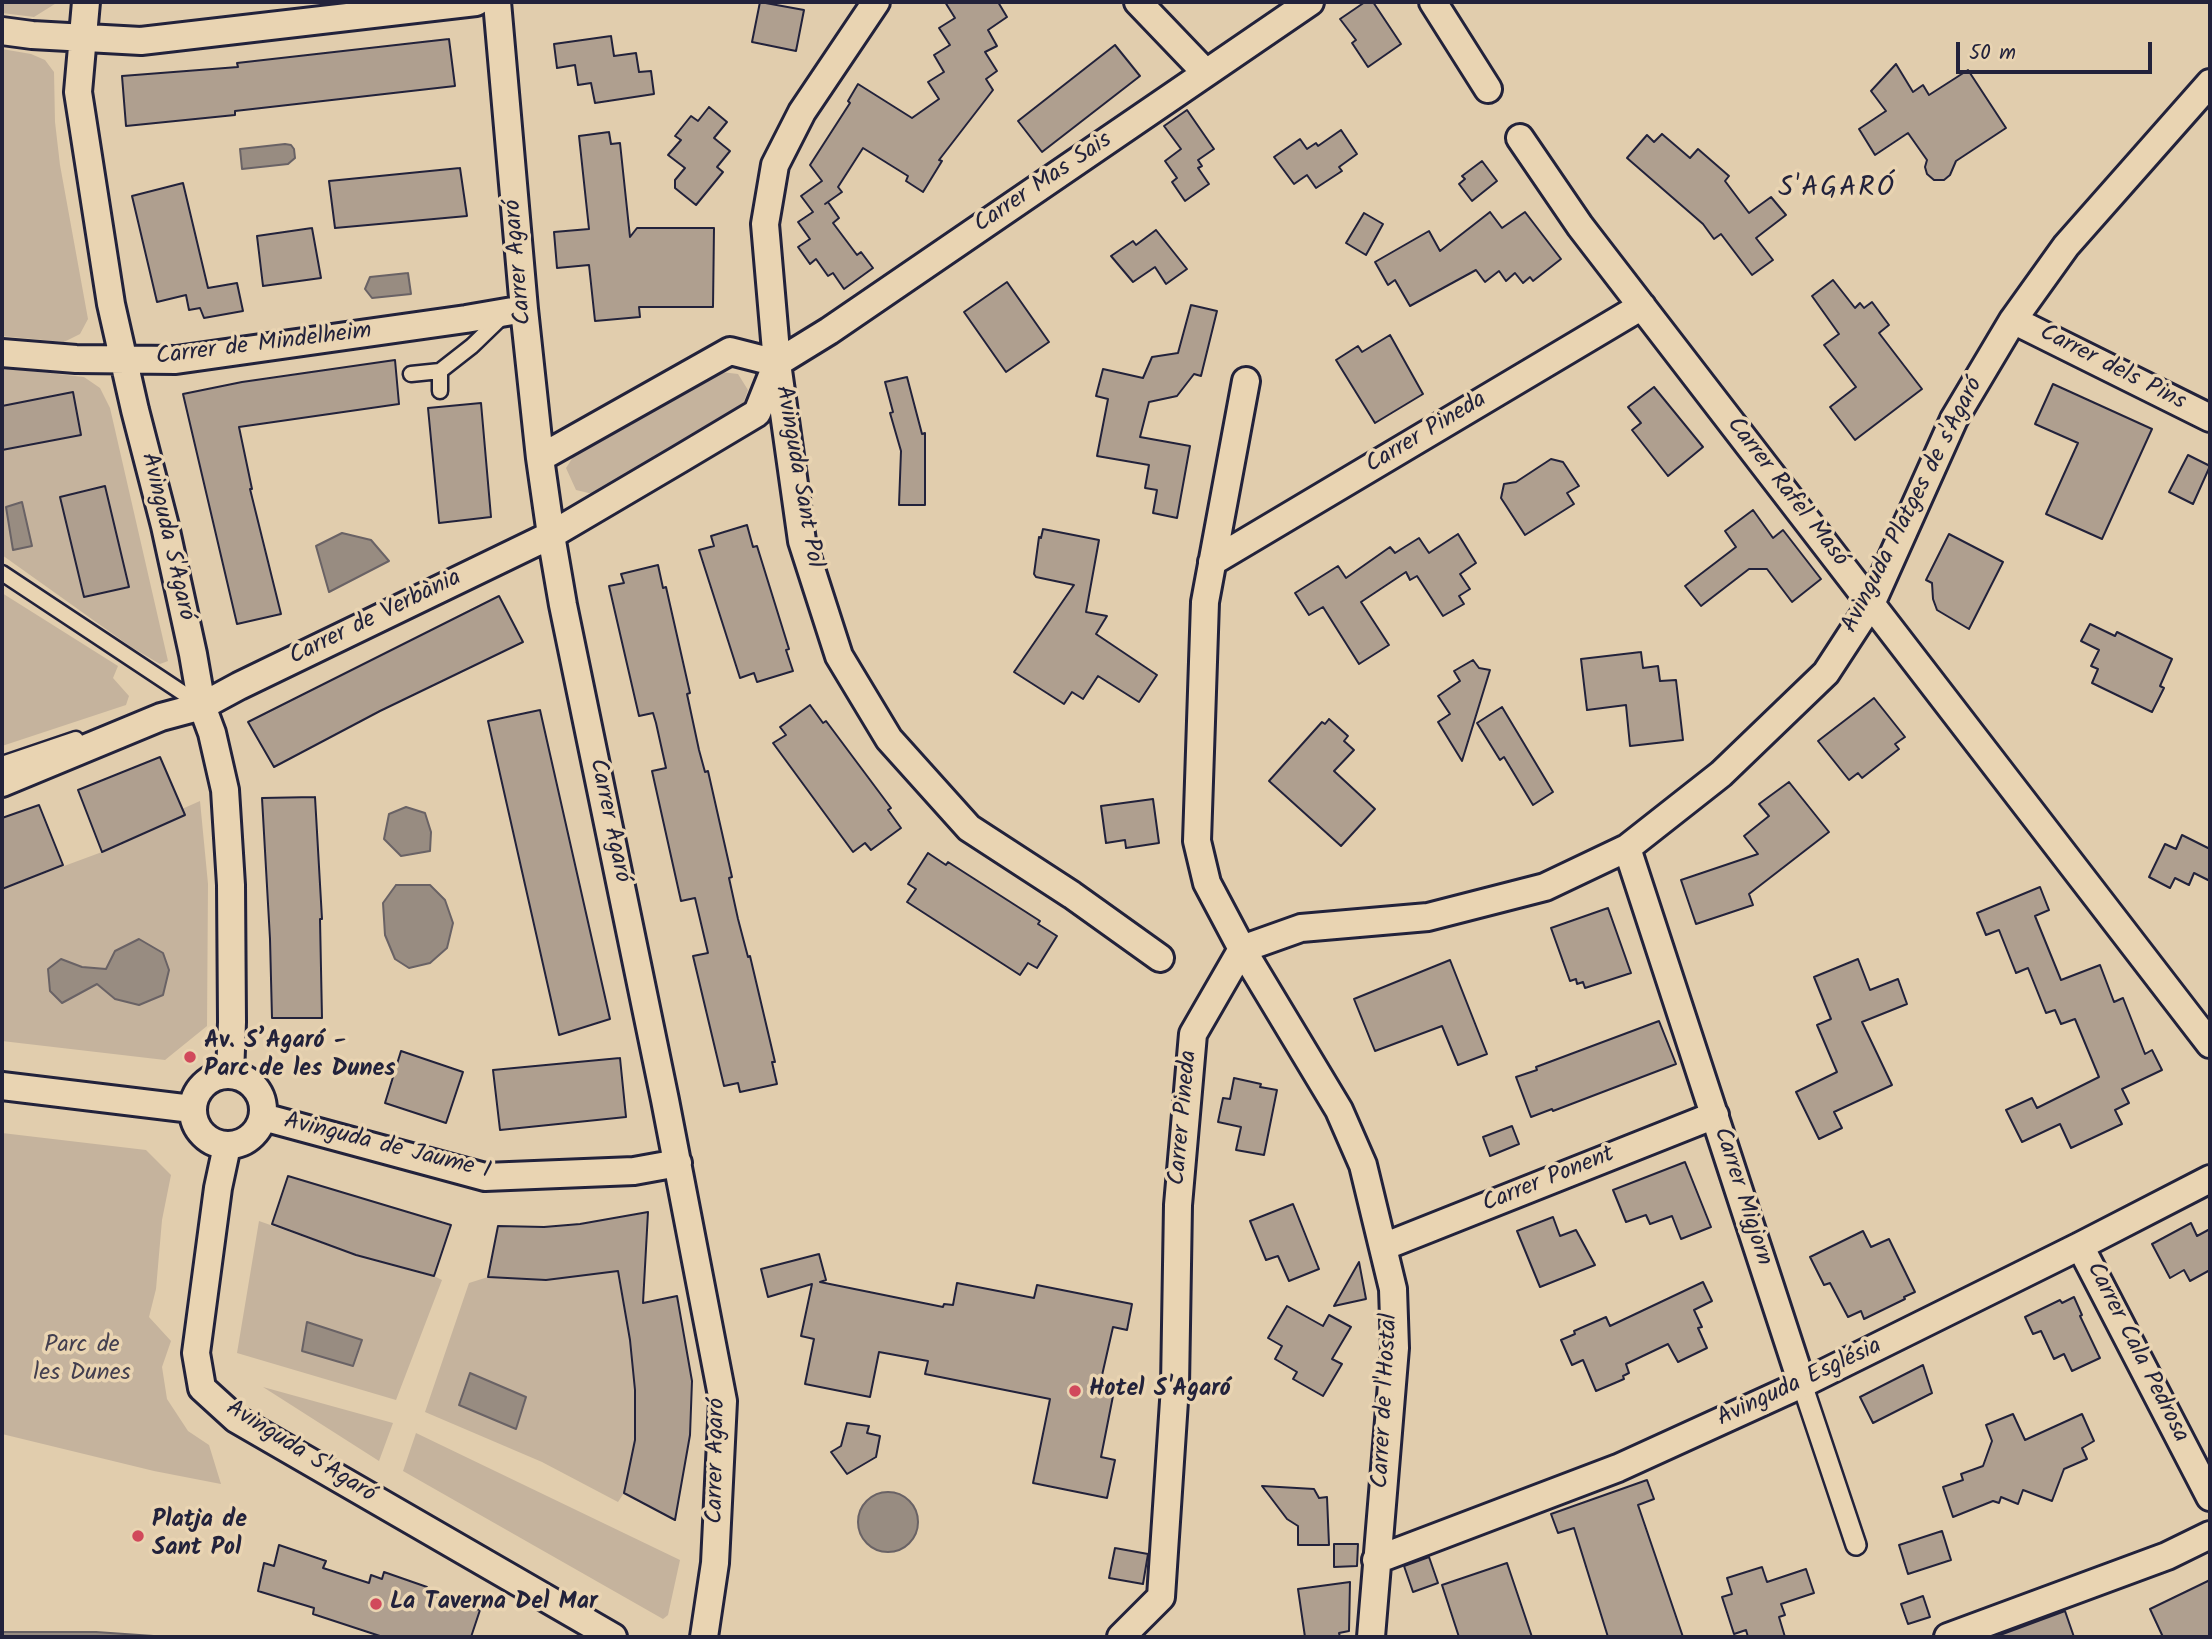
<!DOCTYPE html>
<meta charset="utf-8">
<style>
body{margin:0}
#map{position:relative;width:2212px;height:1639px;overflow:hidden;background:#e1cdad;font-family:Kalam,sans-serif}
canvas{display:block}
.frame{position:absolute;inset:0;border:4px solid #22223b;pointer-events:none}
.scale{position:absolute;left:1956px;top:42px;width:196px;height:32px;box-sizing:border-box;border:4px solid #22223b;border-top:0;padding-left:9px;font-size:21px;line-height:24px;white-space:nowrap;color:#22223b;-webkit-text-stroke:5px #e9d4b2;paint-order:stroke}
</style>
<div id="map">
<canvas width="2212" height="1639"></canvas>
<div class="frame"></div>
<div class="scale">50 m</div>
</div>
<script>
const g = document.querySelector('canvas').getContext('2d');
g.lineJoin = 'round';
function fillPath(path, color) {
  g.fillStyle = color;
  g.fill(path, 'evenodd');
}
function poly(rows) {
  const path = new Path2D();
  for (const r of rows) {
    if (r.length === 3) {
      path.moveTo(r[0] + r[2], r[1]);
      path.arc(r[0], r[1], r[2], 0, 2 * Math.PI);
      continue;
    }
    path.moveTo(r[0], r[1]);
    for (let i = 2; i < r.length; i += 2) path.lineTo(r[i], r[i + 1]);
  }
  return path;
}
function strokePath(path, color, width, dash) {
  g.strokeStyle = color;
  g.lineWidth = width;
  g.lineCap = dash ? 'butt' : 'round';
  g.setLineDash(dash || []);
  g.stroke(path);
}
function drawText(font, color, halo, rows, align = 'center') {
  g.font = font + ' Kalam,sans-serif';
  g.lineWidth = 7;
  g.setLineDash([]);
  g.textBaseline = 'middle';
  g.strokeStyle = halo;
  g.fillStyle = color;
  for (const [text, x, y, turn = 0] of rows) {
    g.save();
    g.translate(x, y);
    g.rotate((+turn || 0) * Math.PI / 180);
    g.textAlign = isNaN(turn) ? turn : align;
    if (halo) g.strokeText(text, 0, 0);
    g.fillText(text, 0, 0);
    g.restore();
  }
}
const green = poly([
 [2,2,58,2,34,17,2,13],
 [2,49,31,54,45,60,54,72,55,122,60,165,88,319,80,334,64,342,2,336],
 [2,368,84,377,100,388,110,408,168,661,160,664,131,647,2,555],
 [721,372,738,374,748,390,742,407,593,494,576,490,566,468,575,454],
 [2,593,118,666,113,678,129,696,126,705,2,746],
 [200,801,208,884,207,1026,165,1060,2,1041,2,889,102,852,184,815,182,809],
 [2,1133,146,1150,171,1175,162,1220,156,1289,149,1317,171,1341,162,1367,167,1399,188,1431,209,1445,221,1484,154,1471,2,1434],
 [259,1221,356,1255,434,1276,442,1280,396,1400,237,1353],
 [617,1271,630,1340,635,1390,635,1440,628,1481,624,1493,618,1502,542,1462,425,1412,469,1283,488,1277,546,1280],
 [263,1387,393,1423,379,1461],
 [416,1433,680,1560,668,1615,663,1619,403,1471]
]);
const water = poly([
 [285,144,291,145,294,149,295,158,288,164,242,169,240,149,285,144],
 [408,273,411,294,372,298,365,289,370,277,408,273],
 [22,502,32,546,13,550,6,507,22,502],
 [342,533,371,540,389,561,329,592,316,546,342,533],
 [406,807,425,813,431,832,430,851,401,856,384,839,389,814,406,807],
 [396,885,430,885,445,900,453,923,447,948,430,963,409,968,395,959,385,935,383,903,396,885],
 [139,939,163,953,169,970,163,995,139,1005,115,999,97,984,62,1003,50,991,48,969,61,959,82,967,106,969,115,951,139,939],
 [307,1322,362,1340,353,1366,302,1351,307,1322],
 [470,1373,526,1397,516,1429,459,1405,470,1373],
 [888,1522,30],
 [2,1632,96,1632,168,1637,2,1637,2,1632]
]);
const building = poly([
 [760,2,804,10,796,51,752,42,760,2],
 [945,2,998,2,1007,17,988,30,997,46,985,52,997,71,986,79,993,90,939,160,942,161,923,192,906,181,908,176,863,148,838,187,842,192,825,204,828,202,839,218,833,223,857,255,861,252,873,268,844,289,833,273,828,276,816,259,810,264,798,247,810,239,798,222,813,212,801,196,822,181,810,165,850,103,848,101,858,84,912,118,939,99,928,82,944,72,934,55,950,45,939,28,955,18,945,2],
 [1365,2,1373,2,1401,44,1368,67,1352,43,1356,40,1340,19,1365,2],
 [611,36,614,56,636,53,639,72,651,71,654,94,595,103,591,83,578,85,575,65,557,68,554,44,611,36],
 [449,39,455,86,235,111,235,115,126,126,122,76,238,67,237,63,449,39],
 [1115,45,1140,76,1042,152,1018,121,1115,45],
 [1896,64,1913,92,1923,85,1929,95,1968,70,2006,128,1956,161,1950,175,1944,180,1934,180,1927,174,1925,167,1927,160,1908,133,1875,155,1859,129,1886,111,1871,91,1896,64],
 [709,107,727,122,714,138,730,151,717,167,723,172,696,205,675,188,675,180,685,168,668,155,681,140,675,136,691,116,698,121,709,107],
 [1187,110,1214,149,1198,160,1202,166,1198,168,1209,184,1185,201,1172,182,1177,178,1165,161,1181,149,1164,126,1187,110],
 [1341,130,1357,154,1339,167,1342,171,1316,188,1307,175,1294,184,1274,157,1300,139,1307,149,1316,143,1318,146,1341,130],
 [609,132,611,144,620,143,630,237,637,228,714,228,713,307,639,307,640,317,595,321,589,265,557,268,554,232,589,229,579,136,609,132],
 [1662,134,1690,158,1698,149,1729,176,1725,181,1749,213,1771,197,1786,215,1756,238,1773,260,1752,275,1721,234,1714,239,1703,224,1627,158,1647,135,1654,142,1662,134],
 [1482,161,1497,181,1472,201,1459,184,1465,179,1462,176,1482,161],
 [460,168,467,216,335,228,329,181,460,168],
 [183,183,208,288,237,283,243,311,204,318,200,308,189,310,186,295,157,302,132,196,183,183],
 [1490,212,1502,228,1525,212,1561,259,1533,281,1530,277,1523,283,1515,273,1506,281,1499,271,1485,282,1476,270,1410,306,1395,280,1388,285,1375,262,1429,231,1440,251,1490,212],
 [1364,213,1383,224,1366,255,1346,243,1364,213],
 [312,228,321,278,263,286,257,236,312,228],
 [1156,230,1187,269,1166,284,1155,267,1133,282,1111,256,1133,241,1136,245,1156,230],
 [1833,280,1855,308,1860,303,1864,308,1872,302,1889,325,1879,333,1922,389,1855,440,1830,407,1856,387,1824,345,1839,334,1812,296,1833,280],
 [1007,282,1049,342,1006,372,964,312,1007,282],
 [1191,305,1217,311,1201,376,1194,374,1177,396,1149,402,1140,437,1190,446,1177,518,1153,513,1157,490,1145,488,1149,465,1097,456,1108,399,1096,396,1103,369,1143,378,1152,357,1178,353,1191,305],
 [1390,335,1423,394,1375,423,1336,360,1358,346,1362,352,1390,335],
 [395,360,399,404,239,427,252,489,250,489,281,614,237,624,183,394,242,382,395,360],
 [907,377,922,434,925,433,925,505,899,505,901,451,890,413,893,412,885,382,907,377],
 [2053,384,2152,429,2102,539,2046,514,2078,443,2035,424,2053,384],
 [1654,387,1703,447,1668,476,1632,430,1641,423,1628,407,1654,387],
 [73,392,81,435,2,450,2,406,73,392],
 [481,403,491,517,439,523,428,408,481,403],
 [2188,455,2210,466,2193,504,2169,492,2188,455],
 [1551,459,1563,462,1579,486,1567,493,1574,504,1525,535,1501,498,1504,484,1516,482,1551,459],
 [105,486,129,587,84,597,60,497,105,486],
 [1753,510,1773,538,1783,530,1821,579,1792,602,1767,569,1749,569,1701,606,1685,586,1736,547,1725,531,1753,510],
 [747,525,753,547,757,546,789,649,786,650,793,671,757,682,754,673,740,678,699,550,714,546,711,536,747,525],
 [1043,529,1099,540,1086,612,1107,616,1096,634,1157,675,1139,702,1098,676,1083,699,1072,692,1064,704,1014,672,1074,585,1036,577,1034,574,1039,537,1041,538,1043,529],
 [1458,534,1476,563,1460,574,1470,589,1459,596,1464,604,1443,616,1417,576,1410,580,1406,572,1361,602,1389,645,1359,664,1323,607,1309,615,1295,593,1338,566,1346,578,1390,547,1395,553,1419,538,1429,553,1458,534],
 [1949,534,2003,562,1969,629,1937,610,1933,599,1932,583,1926,580,1949,534],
 [658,565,663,588,666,587,690,693,687,694,699,750,705,772,708,771,732,877,729,878,738,919,748,957,750,956,775,1062,772,1062,777,1084,740,1092,738,1083,724,1086,693,956,708,953,695,898,681,901,652,771,666,768,656,723,653,713,639,716,609,586,624,583,621,574,658,565],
 [499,596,523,642,380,711,274,767,248,722,499,596],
 [2090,624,2115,636,2117,632,2172,659,2160,686,2164,688,2152,712,2092,683,2098,669,2091,666,2099,650,2081,641,2090,624],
 [1641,652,1643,668,1658,666,1660,681,1676,680,1683,740,1630,746,1626,705,1587,710,1581,659,1641,652],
 [1473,660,1479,668,1490,670,1462,761,1438,722,1450,714,1438,696,1460,681,1454,671,1473,660],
 [1874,698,1905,737,1895,744,1899,749,1862,778,1858,773,1849,780,1818,741,1874,698],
 [810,705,823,723,826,721,891,808,888,810,901,828,871,850,865,843,853,852,773,743,786,735,780,727,810,705],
 [1502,707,1553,792,1533,805,1504,757,1500,760,1477,723,1502,707],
 [540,710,610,1019,559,1035,488,721,540,710],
 [1329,719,1348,736,1344,741,1354,750,1334,771,1375,809,1341,846,1269,781,1322,722,1325,724,1329,719],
 [160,757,185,815,102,852,78,790,160,757],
 [1789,782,1829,832,1749,894,1753,905,1696,924,1681,880,1758,854,1744,836,1769,816,1759,804,1789,782],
 [315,797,322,919,320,919,322,1018,272,1018,270,939,262,798,315,797],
 [1153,799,1159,843,1126,848,1125,840,1106,843,1101,806,1153,799],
 [39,805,63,865,2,889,2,818,39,805],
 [2182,835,2210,849,2210,881,2194,873,2189,885,2175,878,2170,888,2149,877,2165,844,2176,849,2182,835],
 [928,853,946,865,948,862,1040,921,1038,924,1057,936,1037,968,1028,963,1020,975,907,902,916,889,908,884,928,853],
 [2040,887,2049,910,2035,916,2061,980,2100,965,2114,1002,2123,998,2145,1054,2152,1050,2162,1070,2122,1089,2129,1103,2115,1110,2122,1124,2071,1148,2060,1124,2022,1142,2006,1110,2032,1098,2037,1108,2099,1077,2075,1019,2061,1024,2055,1010,2046,1013,2028,968,2016,973,1999,930,1986,935,1977,913,2040,887],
 [1608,908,1631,973,1585,988,1583,982,1577,984,1576,979,1570,981,1551,928,1608,908],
 [1858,959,1870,990,1898,979,1907,1004,1862,1022,1892,1085,1834,1112,1842,1128,1819,1139,1796,1092,1837,1072,1817,1025,1831,1019,1814,977,1858,959],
 [1450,960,1487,1054,1458,1065,1442,1026,1375,1051,1354,999,1450,960],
 [1659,1021,1676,1064,1553,1111,1552,1109,1531,1117,1516,1077,1537,1070,1536,1067,1659,1021],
 [401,1051,463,1072,446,1123,385,1103,401,1051],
 [620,1058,626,1117,500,1130,493,1070,620,1058],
 [1234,1078,1261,1084,1260,1087,1277,1090,1264,1155,1236,1150,1241,1127,1218,1122,1223,1098,1230,1099,1234,1078],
 [1512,1126,1519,1144,1490,1156,1483,1137,1512,1126],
 [1685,1162,1711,1227,1681,1239,1672,1216,1650,1224,1646,1215,1626,1222,1613,1190,1685,1162],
 [288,1176,451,1225,434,1276,356,1255,272,1224,288,1176],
 [1293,1204,1319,1269,1289,1281,1278,1256,1266,1260,1250,1221,1293,1204],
 [648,1212,643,1303,677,1296,692,1381,690,1435,675,1520,624,1493,635,1440,635,1390,630,1340,618,1271,546,1280,488,1277,498,1226,544,1227,580,1224,648,1212],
 [1553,1217,1560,1236,1576,1230,1595,1265,1540,1287,1517,1231,1553,1217],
 [2191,1223,2197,1236,2210,1229,2210,1270,2190,1281,2184,1270,2170,1278,2152,1244,2191,1223],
 [1863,1231,1871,1247,1889,1239,1915,1292,1904,1297,1905,1299,1864,1319,1861,1311,1848,1317,1830,1283,1824,1285,1810,1257,1863,1231],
 [819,1254,826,1280,820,1282,943,1307,944,1304,953,1305,957,1283,1034,1298,1037,1285,1132,1304,1127,1330,1113,1327,1098,1393,1113,1396,1101,1457,1115,1460,1107,1498,1033,1483,1050,1399,925,1374,928,1361,879,1352,870,1397,805,1384,814,1339,801,1336,812,1284,768,1297,761,1269,819,1254],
 [1359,1262,1366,1299,1334,1306,1359,1262],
 [1703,1282,1712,1301,1694,1310,1702,1327,1698,1328,1707,1348,1678,1362,1668,1344,1626,1364,1629,1373,1623,1376,1624,1379,1596,1391,1583,1360,1572,1365,1561,1340,1575,1334,1574,1331,1606,1317,1610,1326,1703,1282],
 [2074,1297,2082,1315,2080,1316,2100,1358,2072,1371,2064,1354,2054,1359,2041,1331,2033,1334,2025,1317,2060,1300,2062,1303,2074,1297],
 [1287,1306,1323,1326,1329,1315,1351,1327,1332,1359,1342,1364,1323,1396,1293,1379,1297,1372,1275,1359,1282,1346,1268,1338,1287,1306],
 [1923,1365,1932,1393,1873,1423,1860,1397,1923,1365],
 [2013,1414,2025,1440,2082,1414,2094,1441,2082,1448,2087,1459,2064,1469,2052,1501,2023,1490,2018,1504,2001,1497,1999,1503,1993,1501,1953,1517,1943,1487,1963,1480,1961,1474,1983,1466,1992,1441,1986,1425,2013,1414],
 [847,1423,869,1426,867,1433,880,1436,876,1457,847,1474,831,1452,841,1446,847,1423],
 [1647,1480,1654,1499,1638,1505,1683,1637,1608,1637,1574,1528,1558,1533,1551,1514,1647,1480],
 [1262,1486,1314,1489,1319,1498,1327,1497,1329,1545,1298,1545,1298,1526,1287,1519,1262,1486],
 [1942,1531,1951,1560,1908,1574,1899,1545,1942,1531],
 [1334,1544,1358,1544,1357,1566,1334,1567,1334,1544],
 [279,1545,326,1561,323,1568,369,1583,371,1575,382,1579,384,1572,427,1587,425,1593,480,1610,471,1637,383,1637,313,1614,314,1608,258,1591,264,1563,274,1566,279,1545],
 [1115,1548,1148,1554,1143,1584,1109,1578,1115,1548],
 [1429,1557,1438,1583,1413,1592,1404,1566,1429,1557],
 [1507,1563,1532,1637,1459,1637,1442,1585,1507,1563],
 [1762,1567,1767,1582,1806,1569,1814,1593,1781,1604,1785,1615,1779,1617,1785,1637,1748,1637,1746,1630,1734,1634,1722,1597,1732,1594,1727,1578,1762,1567],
 [2210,1580,2210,1637,2163,1637,2150,1609,2210,1580],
 [1350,1582,1349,1631,1339,1633,1340,1637,1305,1637,1298,1589,1350,1582],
 [1923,1596,1930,1617,1908,1624,1901,1604,1923,1596],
 [2065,1611,2074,1637,2001,1637,2000,1635,2065,1611]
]);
const service = poly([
 [440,371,440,391],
 [411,374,440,371,472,346,503,316],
 [2,573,201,705],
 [2,764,76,739]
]);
const pedestrian = poly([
 [1802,1384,1856,1545]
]);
const minor = poly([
 [86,2,78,92,111,304,135,410,165,526,193,654,202,706,212,733,225,790,231,885,232,1022,230,1075],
 [497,2,524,309,540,458,551,535,563,605,665,1100,723,1401,715,1563,704,1637],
 [876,2,802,112,775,165,765,224,777,363,802,541,839,656,889,739,969,828,1072,895,1160,958],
 [1138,2,1206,73],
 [1433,2,1488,89],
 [2,31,32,35,141,41,476,2],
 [1520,138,1580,226,2210,1044],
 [2013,320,2210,418],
 [2,353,76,359,176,360,466,319,524,309],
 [1246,381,1205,602,1197,841,1207,883,1242,949,1339,1110,1363,1165,1393,1289,1395,1348,1371,1637],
 [540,458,730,351,777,363],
 [1212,562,1642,306],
 [2,783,161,717,202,706,239,686,551,535,680,459,757,413,777,363,829,331,1310,2],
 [1627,848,1802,1384],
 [1242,949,1301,928,1428,917,1545,887,1627,848,1721,774,1826,673,1871,604,1954,419,2013,320,2066,246,2210,83],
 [228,1110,35],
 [2,1086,192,1109],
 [263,1117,485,1177,634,1171,678,1163],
 [227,1146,218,1188,196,1353,202,1388,236,1419,613,1637],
 [2080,1246,2210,1497],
 [1383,1247,1715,1115],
 [1376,1560,1618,1468,1802,1384,2080,1246,2210,1179],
 [1121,1637,1161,1597,1175,1386,1178,1205,1193,1034,1242,949],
 [1948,1637,2167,1556,2210,1535]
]);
const markers = [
 [190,1057,7,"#d1495b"],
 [1075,1391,7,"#d1495b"],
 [138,1536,7,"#d1495b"],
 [376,1604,7,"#d1495b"]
];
const streetNames = [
 ["Carrer Mas Sais",1044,184,-34],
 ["Carrer Agaró",520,262,-95],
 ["Carrer de Mindelheim",264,346,-7],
 ["Carrer dels Pins",2112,369,27],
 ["Carrer Pineda",1427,434,-31],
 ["Avinguda Sant Pol",797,477,80],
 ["Carrer Rafel Masó",1786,493,52],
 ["Avinguda Platges de s'Agaró",1914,506,-63],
 ["Avinguda S'Agaró",166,537,77],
 ["Carrer de Verbània",376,619,-26],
 ["Carrer Agaró",608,821,78],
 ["Carrer Pineda",1185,1118,-85],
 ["Avinguda de Jaume I",387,1148,14],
 ["Carrer Ponent",1549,1181,-22],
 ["Carrer Migjorn",1741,1197,72],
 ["Carrer Cala Pedrosa",2136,1353,63],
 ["Avinguda Església",1800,1384,-25],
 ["Carrer de l'Hostal",1387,1401,-87],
 ["Avinguda S'Agaró",300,1453,32],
 ["Carrer Agaró",718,1461,-89]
];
const poiNames = [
 ["Av. S’Agaró -",204,1043],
 ["Parc de les Dunes",204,1071],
 ["Hotel S'Agaró",1089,1391],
 ["Platja de",152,1522],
 ["Sant Pol",152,1550],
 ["La Taverna Del Mar",390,1604]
];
const parkNames = [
 ["Parc de",82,1347],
 ["les Dunes",82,1375]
];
const quarterNames = [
 ["S'AGARÓ",1837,190]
];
fillPath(green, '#c5b39d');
fillPath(water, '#988c81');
strokePath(water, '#696265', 2);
fillPath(building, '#af9f8f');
strokePath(building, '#22223b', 2);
strokePath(service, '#22223b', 19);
strokePath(pedestrian, '#22223b', 24);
strokePath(minor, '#22223b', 32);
strokePath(service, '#e9d4b2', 14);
strokePath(pedestrian, '#e9d4b2', 19);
strokePath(minor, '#e9d4b2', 26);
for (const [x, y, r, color] of markers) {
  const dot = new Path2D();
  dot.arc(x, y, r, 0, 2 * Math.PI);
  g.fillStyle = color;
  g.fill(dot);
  strokePath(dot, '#e9d4b2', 2.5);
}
drawText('24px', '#22223b', '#e9d4b2', streetNames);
drawText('bold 24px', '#22223b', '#e9d4b2', poiNames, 'left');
drawText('24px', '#433f4f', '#e9d4b2', parkNames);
g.letterSpacing = '2px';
drawText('28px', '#22223b', '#e9d4b2', quarterNames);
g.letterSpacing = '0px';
</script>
